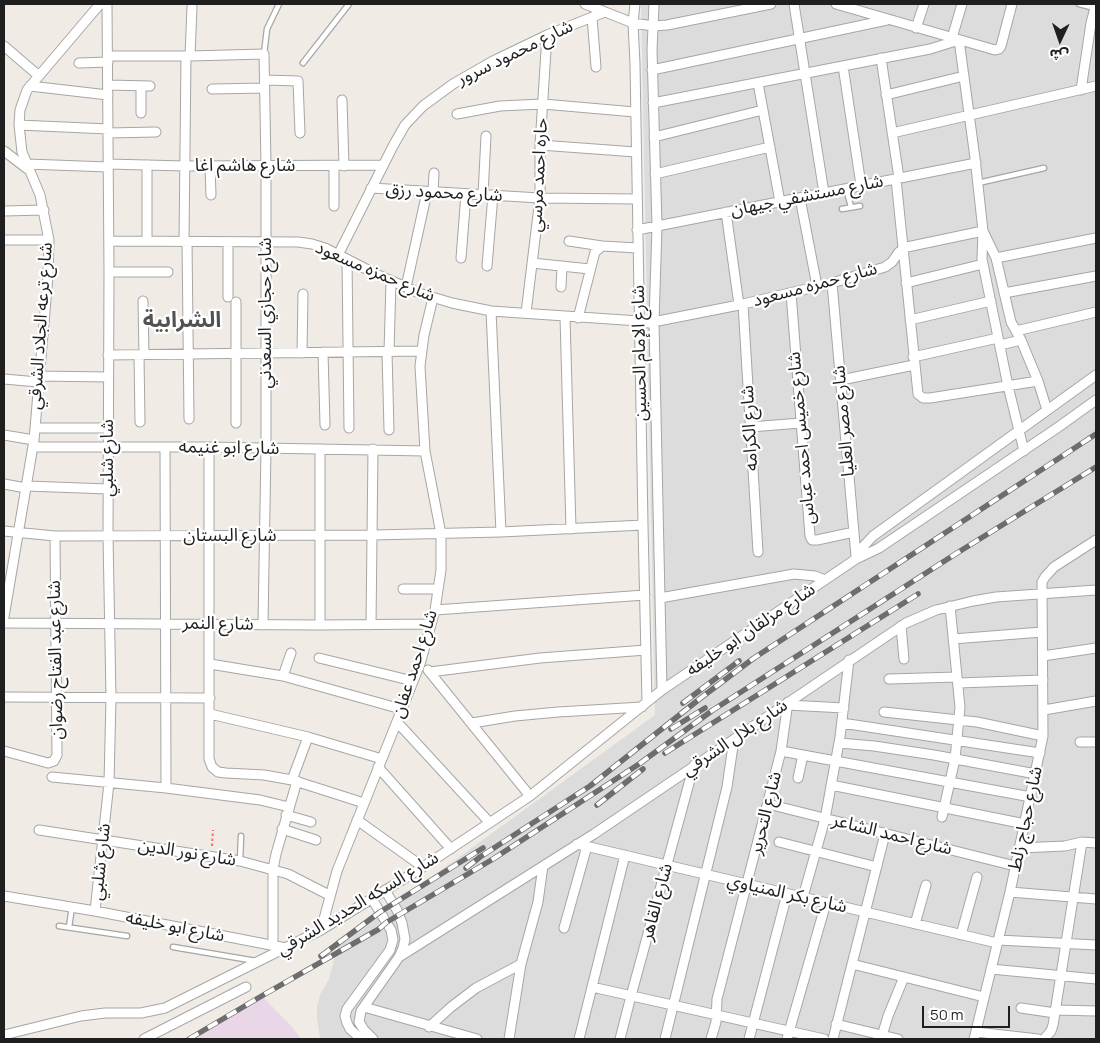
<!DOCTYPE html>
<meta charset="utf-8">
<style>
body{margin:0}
#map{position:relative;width:1100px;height:1043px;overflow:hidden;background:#f0ebe5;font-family:Manrope,"Noto Sans Arabic",sans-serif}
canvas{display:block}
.frame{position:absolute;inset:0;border:5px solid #1f1f1f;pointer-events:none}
.north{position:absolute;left:1035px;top:15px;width:50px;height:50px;-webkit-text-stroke:4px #fff;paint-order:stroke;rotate:183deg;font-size:14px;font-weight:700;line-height:20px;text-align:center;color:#1f1f1f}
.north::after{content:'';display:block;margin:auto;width:18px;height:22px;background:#1f1f1f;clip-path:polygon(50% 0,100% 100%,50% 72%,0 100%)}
.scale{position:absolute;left:922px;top:1006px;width:88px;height:22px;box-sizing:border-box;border:2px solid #1f1f1f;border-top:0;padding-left:6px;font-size:15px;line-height:18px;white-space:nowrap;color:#1f1f1f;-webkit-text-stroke:4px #fff;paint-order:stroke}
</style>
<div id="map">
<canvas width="1100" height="1043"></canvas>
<div class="frame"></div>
<div class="north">ش</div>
<div class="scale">50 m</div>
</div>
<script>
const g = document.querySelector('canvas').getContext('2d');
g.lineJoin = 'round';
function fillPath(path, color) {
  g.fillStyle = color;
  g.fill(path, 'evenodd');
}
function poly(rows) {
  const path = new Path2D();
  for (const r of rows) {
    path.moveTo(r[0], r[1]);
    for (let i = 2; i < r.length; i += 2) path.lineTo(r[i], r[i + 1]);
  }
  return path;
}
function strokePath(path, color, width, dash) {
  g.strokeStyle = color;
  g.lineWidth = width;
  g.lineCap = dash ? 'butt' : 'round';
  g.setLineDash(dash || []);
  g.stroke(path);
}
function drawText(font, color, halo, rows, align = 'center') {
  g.font = font + ' Manrope,"Noto Sans Arabic",sans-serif';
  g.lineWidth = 4.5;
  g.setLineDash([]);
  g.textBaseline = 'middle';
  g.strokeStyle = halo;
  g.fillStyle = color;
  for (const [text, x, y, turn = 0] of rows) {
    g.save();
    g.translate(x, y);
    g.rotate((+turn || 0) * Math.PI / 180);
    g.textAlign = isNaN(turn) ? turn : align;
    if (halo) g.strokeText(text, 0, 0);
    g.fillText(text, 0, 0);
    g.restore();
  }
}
const residential = poly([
 [641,4,1096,4,1096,1039,320,1039,317,1017,317,1006,320,995,329,979,338,945,655,715]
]);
const industrial = poly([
 [262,996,293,1028,301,1039,186,1039]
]);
const path = poly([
 [212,846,213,830]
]);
const service = poly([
 [1079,4,1095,8],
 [264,54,267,29,279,4],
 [303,63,349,4],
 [978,183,1044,168],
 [846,188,851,207],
 [842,209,860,206],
 [240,861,241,836],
 [59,926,127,936],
 [69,927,72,907],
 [173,947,256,961]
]);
const minor = poly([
 [585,4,633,23,653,26,667,25,771,4],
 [635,4,633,23,635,64,643,525,647,702],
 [654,4,652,50,657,226,654,322,662,690],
 [794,4,824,193],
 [836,4,995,50,999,49,1001,46,1012,4],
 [592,17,596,67],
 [916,28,924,4],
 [952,38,962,4],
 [4,46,39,76],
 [108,56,190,56,264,54,266,166,266,448,263,625],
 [190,56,192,7],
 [881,58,899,178],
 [79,63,108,62],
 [843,66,861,185],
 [652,70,887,20],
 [265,80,298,81,300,133],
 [758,83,780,202],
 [108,85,150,86],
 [30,86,108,95],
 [141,86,141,113],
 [212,89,265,88],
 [1081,90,1091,23,1096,4],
 [886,95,964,76],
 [342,100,344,166],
 [653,103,930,49,959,40,975,158,983,231,982,259,1008,386,1024,451],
 [457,114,500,106,543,104,635,112],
 [19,125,108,129],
 [108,133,156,132],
 [892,133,1096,86],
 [654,137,763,110],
 [540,145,636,152],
 [4,151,29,170],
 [27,164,108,167],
 [108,164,185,166,383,165],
 [147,165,147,241],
 [210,166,211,195],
 [334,166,334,206],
 [655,174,770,147],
 [896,179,918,394,923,398,930,398,1038,381],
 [371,188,540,198,637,199],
 [433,192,434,173],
 [483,195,486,136],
 [800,198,817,286],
 [4,211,44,210],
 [726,212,739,305],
 [637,230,976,163],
 [983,231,996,258,1011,322,1021,340,1038,381,1047,410],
 [4,240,49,240],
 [109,241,298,242,312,244,325,248,374,273,419,293,452,303,491,311,639,321],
 [184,241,186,56],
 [187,241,189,419],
 [569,241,602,246],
 [338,255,393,146,405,125,423,106,453,84,493,61,547,35,605,12],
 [461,258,466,194],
 [996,258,1096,238],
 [347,259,349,428],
 [532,263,590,269],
 [487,266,493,195],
 [109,272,168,272],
 [832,283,856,556],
 [906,283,983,264],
 [406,287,427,192],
 [561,287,562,266],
 [791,293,810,536,812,540,817,540,854,532],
 [1004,293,1096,276],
 [228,297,228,242],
 [143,301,144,355],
 [743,304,758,552],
 [491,311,501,532],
 [526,313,540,198,540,145,547,35],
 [565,317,571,529],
 [578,318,595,252,602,246,638,248],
 [910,320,991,301],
 [648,323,739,305,832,283,885,267,892,262,899,252,907,247,983,231],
 [1016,331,1096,312],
 [1000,345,1021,340],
 [323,352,325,425],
 [387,352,389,430],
 [389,352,391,281],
 [302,353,303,294],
 [108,355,421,351],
 [139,355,140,422],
 [913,357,998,338],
 [38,376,108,377],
 [4,379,38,382],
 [841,380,914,365],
 [236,423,236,302],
 [750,427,801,423],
 [35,428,109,428],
 [4,435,34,440],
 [33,447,209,447,425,451],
 [165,447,166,788],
 [209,447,209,759,212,767,218,772,226,773,264,775,292,780,364,803],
 [4,484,26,488],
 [27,486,108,489],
 [4,531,55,536,373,535,501,532,643,525],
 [856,559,860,550,873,536,1096,375],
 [403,589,438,589],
 [660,598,794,574,815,576,825,580],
 [435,610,645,595],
 [4,617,34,440,48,276,49,240,40,195,22,152,19,125,20,110,27,90,100,4],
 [4,623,320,625,431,624],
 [320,625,320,449],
 [371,625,373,449],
 [901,626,904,659],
 [953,639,1042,632],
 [1043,656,1096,648],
 [319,658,413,681],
 [210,664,283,676,401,709],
 [428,670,530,796],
 [430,672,540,658,646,650],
 [283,676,291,653],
 [889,679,957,677],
 [958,683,1043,680],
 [4,697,210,698],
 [788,705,844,708],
 [1044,710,1096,701],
 [884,712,977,722,1043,736],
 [210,714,308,737,382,759],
 [397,722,490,823],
 [472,723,515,716,558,712,642,707],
 [842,723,1040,753],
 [1080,742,1096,742],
 [839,743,874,746,934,755,1036,774],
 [4,751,48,763,54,761,57,755,55,536],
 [781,751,1031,797],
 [378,767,451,849],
 [52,777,166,788,260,800,289,807],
 [798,778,803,755],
 [292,780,308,737],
 [831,785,1025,824],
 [768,804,1015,866],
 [286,815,311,822],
 [942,817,955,759,960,707,950,606],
 [357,820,423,867],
 [282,829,316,840],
 [39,830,240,861,288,874,329,895],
 [779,842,877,867],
 [577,844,997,943],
 [1020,848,1065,846,1082,842,1096,843],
 [1010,892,1096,899],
 [4,896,95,911,286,948],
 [803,897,825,819,840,737,849,660],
 [95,911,109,783,111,698,108,536,109,272,107,4],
 [915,924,926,885],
 [564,928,587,846],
 [321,930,337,871,420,664,435,610,441,570,441,534,425,451,420,366,424,335,433,298],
 [961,935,977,877],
 [998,940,1096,945],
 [273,945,273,869,276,854,297,781],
 [399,957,594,834,906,623,936,610,973,601,996,597,1096,590],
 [852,964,984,997],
 [991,969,1096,979],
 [592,987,824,1039],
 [364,1007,477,1039],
 [1021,1008,1055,1013],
 [1056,1010,1096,1011],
 [836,1024,898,1039],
 [429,1027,451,1007,476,988,521,964],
 [976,1032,1038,1039],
 [4,1035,81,1016,105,1013,141,1013,165,1008,321,930,423,867,530,796,662,690,856,559,879,548,1057,428,1096,400],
 [144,1039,246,987],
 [361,1039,350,1029,347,1023,345,1016,347,1009,390,950,393,940,391,930,372,899],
 [373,1039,364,1030,359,1022,361,1011,399,957,403,948,405,939,402,923,397,910,385,890],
 [509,1039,521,964,538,902,543,866],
 [579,1039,625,855],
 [620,1039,631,996,694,765],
 [665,1039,727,787,734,739],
 [711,1039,716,1022,717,999,781,751,788,702],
 [749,1039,787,894],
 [787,1039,826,903],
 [833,1039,885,834],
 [881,1039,888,1016,904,977],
 [974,1039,1010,892,1043,736,1042,582,1045,577,1054,567,1096,540],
 [1044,1039,1051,1031,1053,1025,1082,842]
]);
const rail = poly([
 [683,703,739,661],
 [671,729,705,708],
 [665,753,918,594],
 [597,805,643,769],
 [466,868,480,857,590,786,702,697,754,658,1096,434],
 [321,956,380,912,483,848],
 [189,1039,265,994,379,929,387,922,493,859,639,764,713,710,957,553,1096,467]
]);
const streetNames = [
 ["شارع محمود سرور",515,53,-26],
 ["شارع هاشم اغا",245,166],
 ["حاره احمد مرسي",539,175,-87],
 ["شارع محمود رزق",444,193,3],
 ["شارع مستشفي جيهان",807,196,-11],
 ["شارع حمزه مسعود",375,272,23],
 ["شارع حمزه مسعود",815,285,-15],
 ["شارع حجازي السعدني",266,313,-90],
 ["شارع ترعه الجلاد الشرقي",41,326,-86],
 ["شارع الإمام الحسين",640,353,-91],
 ["شارع مصر العليا",844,421,-95],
 ["شارع الكرامه",750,428,-93],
 ["شارع خميس احمد عباس",802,438,-95],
 ["شارع ابو غنيمه",229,448,1],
 ["شارع شلبي",108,458,-90],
 ["شارع البستان",230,536],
 ["شارع النمر",218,624,1],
 ["شارع مزلقان ابو خليفه",751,630,-34],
 ["شارع عبد الفتاح رضوان",56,660,-91],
 ["شارع احمد عفان",415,664,-72],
 ["شارع بلال الشرقي",735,738,-34],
 ["شارع التحرير",766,813,-76],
 ["شارع حجاج زلط",1026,819,-78],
 ["شارع احمد الشاعر",892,835,14],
 ["شارع نور الدين",187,853,9],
 ["شارع شلبي",101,862,-84],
 ["شارع بكر المنياوي",787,894,13],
 ["شارع القاهر",657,902,-75],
 ["شارع السكه الحديد الشرقي",358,904,-31],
 ["شارع ابو خليفه",175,927,11]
];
const districtNames = [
 ["الشرابية",182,321]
];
fillPath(residential, '#dddcdc');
fillPath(industrial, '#e9d6e7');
strokePath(service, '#a6a6a6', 7);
strokePath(minor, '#a6a6a6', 11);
strokePath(path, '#fc6d69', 2, [2.5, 2.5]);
strokePath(service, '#fff', 4.5);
strokePath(minor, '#fff', 9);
strokePath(rail, '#6d6d6d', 5.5);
strokePath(rail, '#fff', 4, [11]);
drawText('18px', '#1f1f1f', '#fff', streetNames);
drawText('bold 22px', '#525252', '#fff', districtNames);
</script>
